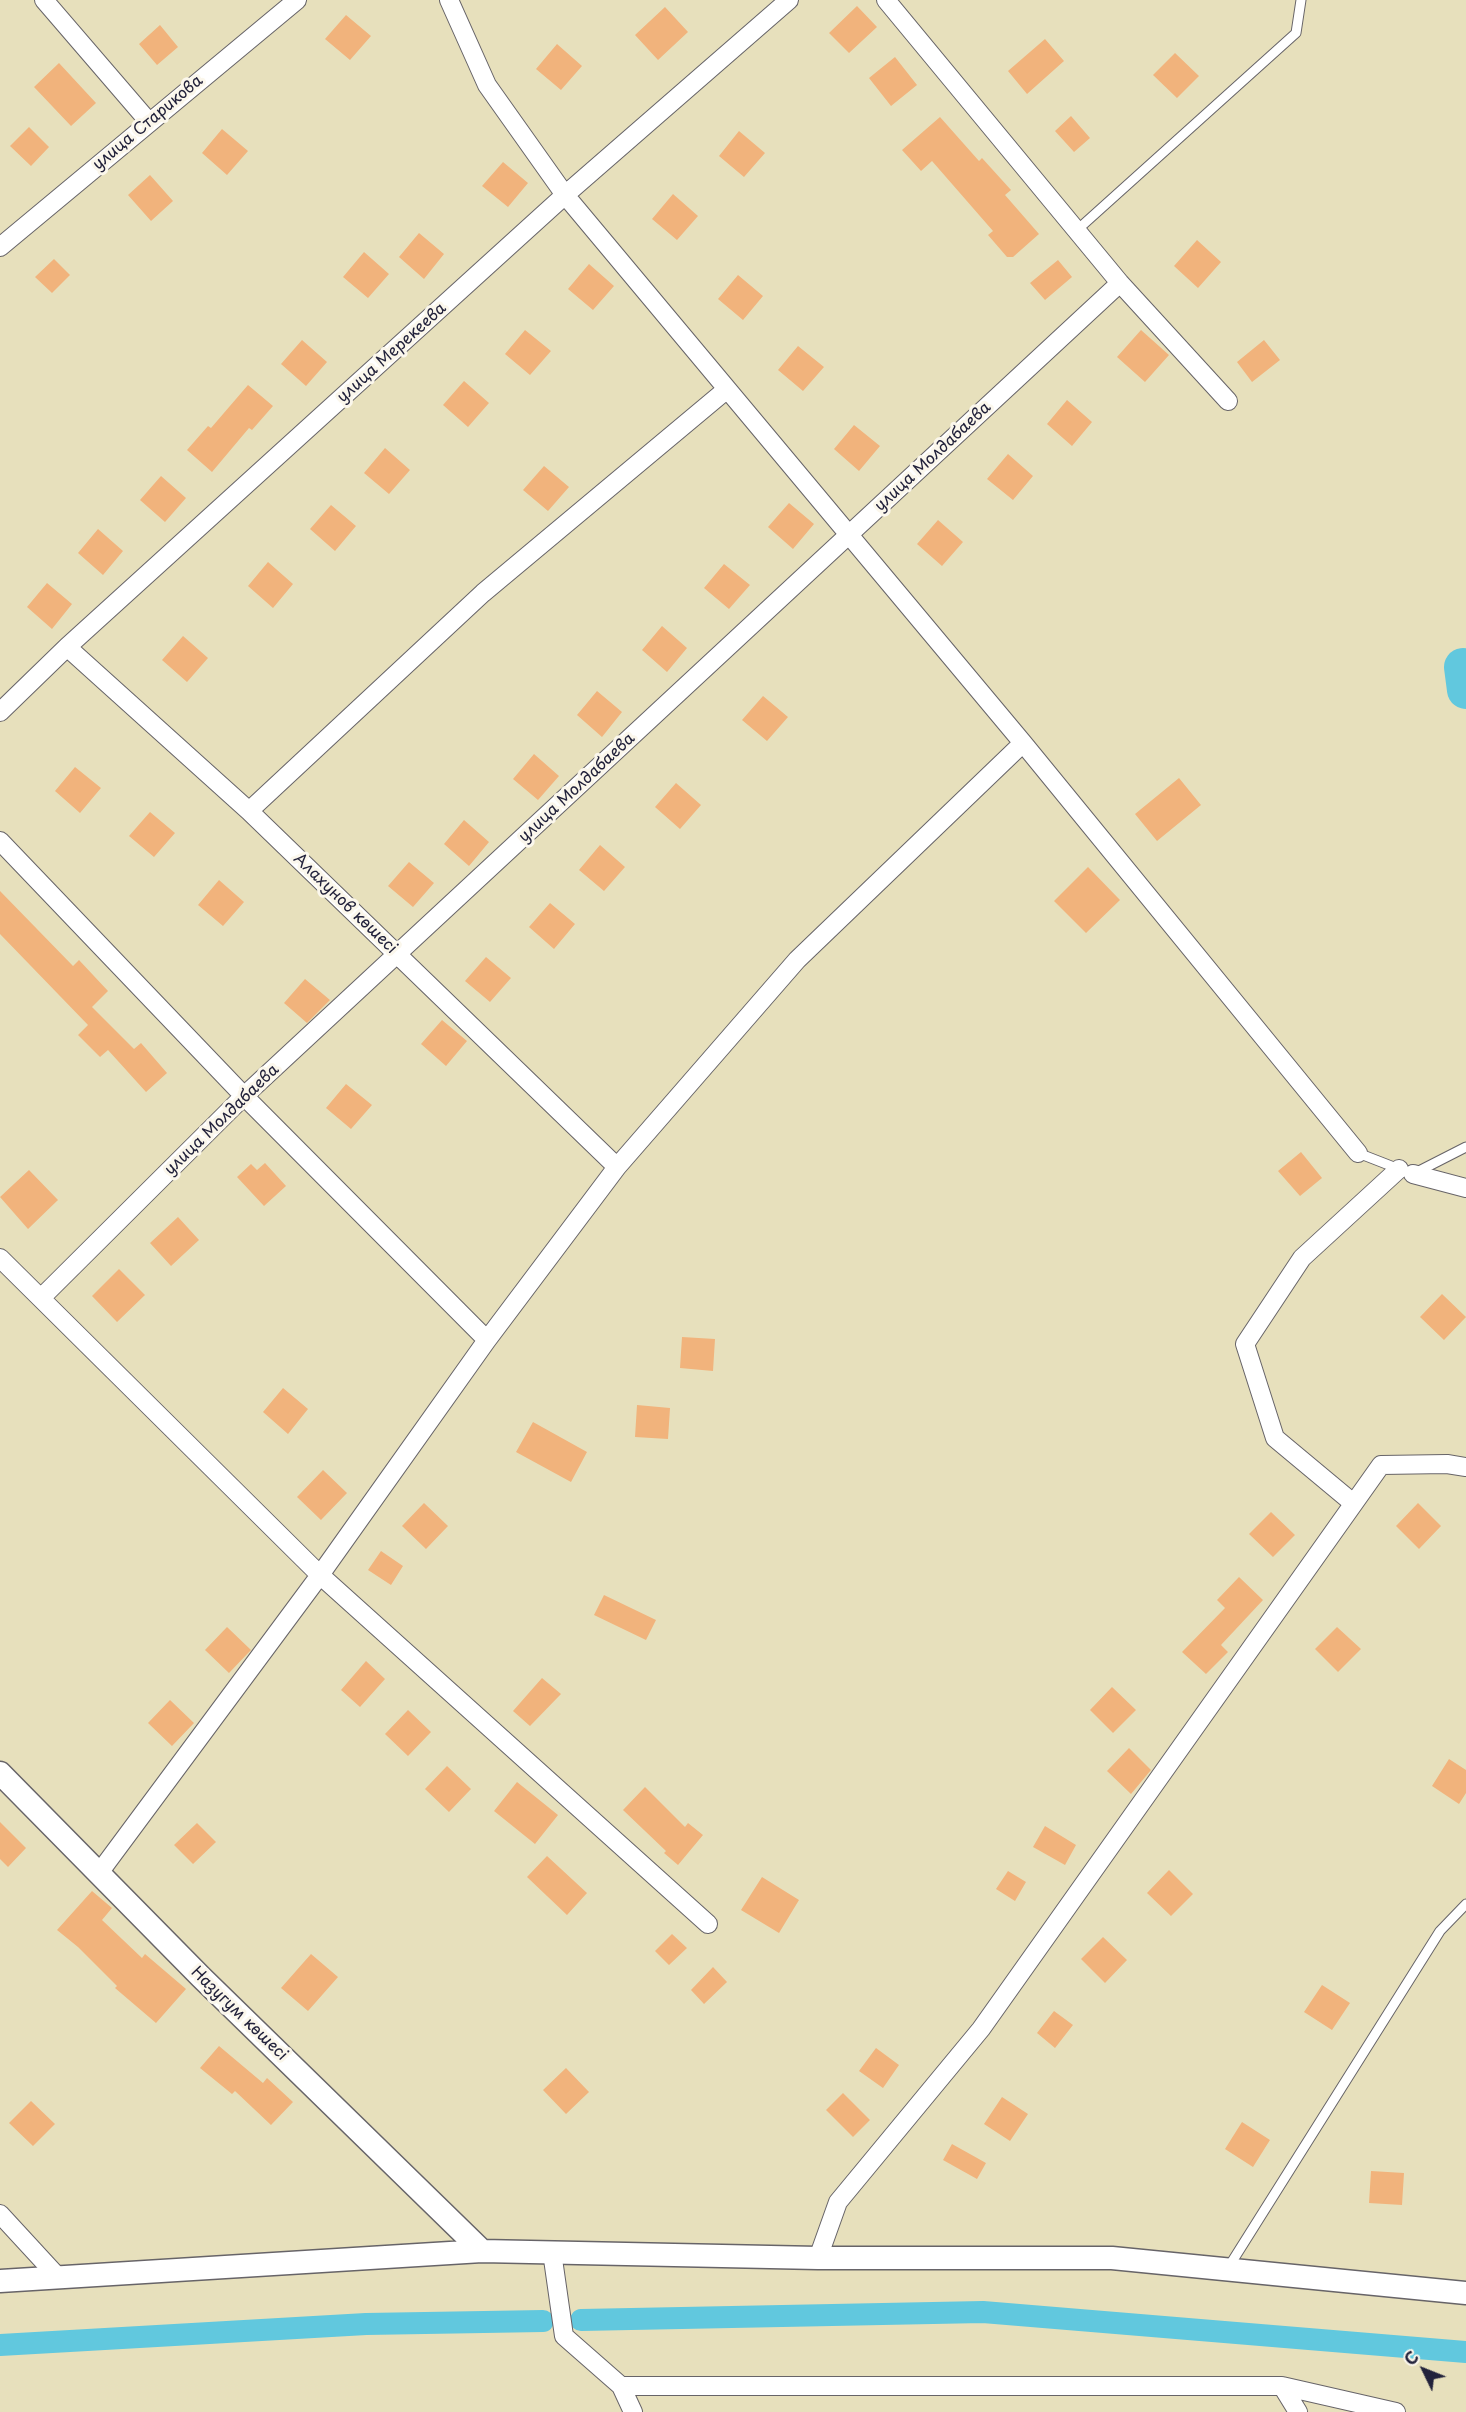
<!DOCTYPE html>
<meta charset="utf-8">
<style>
body{margin:0}
#map{position:relative;width:1466px;height:2412px;overflow:hidden;background:#e7e0bc;font-family:"Playpen Sans",sans-serif}
canvas{display:block}
.north{position:absolute;left:1394px;top:2340px;width:60px;height:60px;-webkit-text-stroke:4px #fbf7ec;paint-order:stroke;rotate:313deg;font-size:16px;font-weight:700;line-height:24px;text-align:center;color:#22223b}
.north::after{content:'';display:block;margin:auto;width:21px;height:27px;background:#22223b;clip-path:polygon(50% 0,100% 100%,50% 72%,0 100%)}
</style>
<div id="map">
<canvas width="1466" height="2412"></canvas>
<div class="north">С</div>
</div>
<script>
const g = document.querySelector('canvas').getContext('2d');
g.lineJoin = 'round';
function poly(rows) {
  const path = new Path2D();
  for (const r of rows) {
    path.moveTo(r[0], r[1]);
    for (let i = 2; i < r.length; i += 2) path.lineTo(r[i], r[i + 1]);
  }
  return path;
}
function strokePath(path, color, width, dash) {
  g.strokeStyle = color;
  g.lineWidth = width;
  g.lineCap = dash ? 'butt' : 'round';
  g.setLineDash(dash || []);
  g.stroke(path);
}
function fillPath(path, color) {
  g.fillStyle = color;
  g.fill(path, 'evenodd');
}
function drawText(font, color, halo, rows, align = 'center') {
  g.font = font + ' "Playpen Sans",sans-serif';
  g.lineWidth = 6;
  g.setLineDash([]);
  g.textBaseline = 'middle';
  g.strokeStyle = halo;
  g.fillStyle = color;
  for (const [text, x, y, turn = 0] of rows) {
    g.save();
    g.translate(x, y);
    g.rotate((+turn || 0) * Math.PI / 180);
    g.textAlign = isNaN(turn) ? turn : align;
    if (halo) g.strokeText(text, 0, 0);
    g.fillText(text, 0, 0);
    g.restore();
  }
}
const canal = poly([
 [581,2320,983,2312,1466,2352],
 [0,2345,366,2324,543,2321]
]);
const river = poly([
 [1463,667,1466,690]
]);
const building = poly([
 [857,6,877,27,849,53,829,33],
 [665,7,688,32,658,60,635,35],
 [346,15,371,36,350,60,325,39],
 [160,25,178,47,157,65,139,44],
 [1045,39,1064,61,1027,94,1008,71],
 [557,44,582,66,561,90,536,69],
 [1175,53,1199,76,1177,98,1153,75],
 [895,57,917,85,891,106,869,78],
 [59,63,96,103,71,126,34,87],
 [1071,116,1090,138,1074,152,1055,131],
 [940,117,979,161,982,158,1011,190,1005,195,1039,234,1013,257,1007,257,988,235,993,231,932,161,921,171,902,150],
 [29,127,49,147,31,166,10,146],
 [222,129,248,151,227,175,202,153],
 [739,131,765,153,744,177,719,156],
 [503,162,528,183,508,207,482,186],
 [150,175,173,201,151,221,128,195],
 [673,194,698,216,677,240,652,219],
 [419,233,444,254,424,279,399,257],
 [1197,240,1221,262,1198,288,1174,266],
 [364,252,389,274,368,298,343,277],
 [54,259,70,275,52,293,35,277],
 [1058,260,1072,277,1045,300,1030,283],
 [589,264,614,286,593,310,568,289],
 [738,275,763,296,743,320,718,299],
 [525,330,551,351,530,375,505,354],
 [1141,330,1169,355,1145,382,1117,357],
 [302,340,327,362,306,386,281,364],
 [1264,340,1280,360,1252,382,1237,362],
 [798,346,824,367,803,391,778,370],
 [464,381,489,403,468,427,443,405],
 [248,385,273,406,252,430,249,428,212,472,187,450,208,426,211,428],
 [1067,400,1092,422,1072,446,1047,424],
 [854,425,880,446,859,471,834,449],
 [385,448,410,470,389,494,364,473],
 [1008,454,1033,476,1013,500,987,479],
 [544,466,569,487,548,511,523,490],
 [161,476,186,498,165,522,140,500],
 [789,503,814,524,793,549,768,527],
 [331,505,356,526,335,551,310,529],
 [938,520,963,542,942,566,917,544],
 [98,529,123,551,103,575,78,553],
 [268,562,293,584,273,608,248,586],
 [724,564,750,585,729,609,704,588],
 [47,583,72,604,52,629,27,607],
 [662,626,687,648,667,672,642,650],
 [183,636,208,658,187,682,162,660],
 [597,691,622,712,602,737,577,715],
 [763,696,788,717,767,741,742,720],
 [534,754,559,776,538,800,513,779],
 [75,767,101,788,80,813,55,791],
 [1179,778,1201,805,1157,841,1135,814],
 [676,783,701,805,680,829,655,807],
 [150,812,175,833,154,857,129,836],
 [464,820,489,842,469,866,444,844],
 [600,845,625,867,604,891,579,870],
 [409,862,434,883,413,907,388,886],
 [1088,867,1120,900,1086,933,1054,901],
 [219,880,244,902,223,926,198,905],
 [0,891,73,966,79,960,108,991,92,1007,134,1049,141,1043,167,1073,146,1092,108,1050,100,1057,78,1035,88,1025,0,934],
 [550,903,575,924,554,949,529,927],
 [486,957,511,978,490,1002,465,981],
 [305,979,330,1000,307,1023,284,1003],
 [442,1020,467,1041,446,1066,421,1044],
 [346,1084,372,1105,351,1129,326,1108],
 [1301,1152,1322,1178,1300,1196,1278,1171],
 [265,1163,286,1186,264,1206,237,1177,251,1164,257,1170],
 [29,1170,58,1200,28,1229,0,1197],
 [178,1217,199,1240,171,1266,150,1243],
 [119,1269,145,1295,117,1322,92,1296],
 [1442,1294,1466,1317,1444,1340,1420,1317],
 [682,1337,715,1339,713,1371,680,1368],
 [283,1388,308,1409,288,1434,263,1412],
 [637,1405,670,1408,668,1439,635,1437],
 [533,1422,587,1452,571,1482,516,1452],
 [323,1470,347,1493,321,1520,297,1497],
 [424,1503,448,1526,426,1549,402,1526],
 [1418,1503,1441,1526,1419,1549,1396,1526],
 [1271,1512,1295,1535,1273,1557,1249,1534],
 [381,1551,403,1566,391,1585,368,1570],
 [1239,1577,1263,1600,1221,1645,1228,1652,1206,1674,1182,1652,1225,1608,1217,1600],
 [604,1595,656,1620,646,1640,594,1615],
 [227,1627,251,1650,229,1673,205,1650],
 [1337,1627,1361,1649,1338,1672,1315,1649],
 [366,1661,385,1679,360,1707,341,1690],
 [542,1678,561,1694,530,1726,513,1711],
 [1112,1687,1136,1710,1113,1733,1090,1710],
 [170,1700,194,1723,172,1746,148,1723],
 [408,1710,431,1732,408,1756,385,1734],
 [1129,1748,1151,1770,1131,1794,1107,1771],
 [1449,1759,1466,1770,1466,1793,1459,1804,1432,1786],
 [447,1766,471,1789,449,1812,425,1789],
 [517,1782,558,1815,535,1844,494,1811],
 [645,1787,685,1827,688,1823,703,1835,678,1865,664,1853,666,1851,623,1810],
 [0,1822,26,1848,8,1867,0,1859],
 [197,1823,216,1842,193,1864,174,1845],
 [1045,1826,1076,1845,1065,1865,1033,1847],
 [547,1856,587,1893,567,1915,527,1877],
 [1169,1870,1193,1894,1171,1916,1147,1893],
 [1008,1871,1026,1882,1015,1901,996,1889],
 [762,1877,799,1900,779,1933,741,1910],
 [92,1891,112,1908,102,1920,142,1958,145,1954,186,1989,156,2023,115,1988,117,1986,78,1947,57,1930],
 [672,1934,687,1948,669,1965,655,1951],
 [1103,1937,1127,1960,1105,1983,1081,1959],
 [311,1954,338,1977,308,2011,281,1988],
 [713,1967,727,1982,704,2004,691,1990],
 [1322,1985,1350,2003,1332,2030,1304,2012],
 [1054,2011,1073,2025,1055,2048,1037,2033],
 [219,2046,263,2083,267,2078,293,2102,271,2125,235,2091,232,2094,200,2068],
 [876,2048,899,2065,883,2088,859,2071],
 [566,2068,589,2092,566,2114,543,2090],
 [843,2093,870,2120,853,2137,826,2110],
 [1002,2097,1028,2114,1010,2141,984,2124],
 [31,2101,55,2124,33,2146,9,2123],
 [1242,2122,1270,2140,1253,2167,1225,2149],
 [952,2144,986,2163,977,2179,943,2160],
 [1371,2171,1404,2173,1402,2205,1369,2203]
]);
const service = poly([
 [1076,231,1296,33,1301,0],
 [1358,1153,1399,1169],
 [1415,1173,1466,1147],
 [1228,2268,1440,1931,1466,1904]
]);
const minor = poly([
 [44,0,149,122],
 [449,0,487,85,565,195,1023,743,1358,1153],
 [886,0,1120,283,1228,401],
 [0,247,297,0],
 [67,647,249,811,617,1167],
 [0,712,67,647,565,195,789,0],
 [249,811,483,593,726,390],
 [0,841,244,1096,487,1340],
 [1413,1174,1466,1188],
 [0,1258,320,1575,708,1924],
 [41,1298,244,1096,1120,283],
 [1353,1503,1275,1438,1245,1344,1302,1258,1399,1169],
 [99,1873,320,1575,487,1340,617,1167,797,960,1023,743],
 [0,2214,58,2277],
 [552,2252,564,2336,621,2386,633,2412],
 [818,2258,838,2202,981,2029,1381,1465,1447,1464,1466,1467],
 [621,2386,1282,2386,1396,2412],
 [1282,2386,1298,2412]
]);
const tertiary = poly([
 [0,1773,201,1977,482,2251],
 [0,2281,482,2251,818,2258,1112,2258,1466,2293]
]);
const streetNames = [
 ["улица Старикова",148,123,-40],
 ["улица Мерекеева",392,353,-42],
 ["улица Молдабаева",933,457,-43],
 ["улица Молдабаева",577,788,-43],
 ["Алахунов көшесі",345,904,44],
 ["улица Молдабаева",222,1120,-44],
 ["Назугум көшесі",239,2014,44]
];
strokePath(canal, '#61c8de', 22);
strokePath(river, '#61c8de', 38);
fillPath(building, '#f1b37c');
strokePath(service, '#676468', 11);
strokePath(minor, '#676468', 20);
strokePath(tertiary, '#676468', 25);
strokePath(service, '#fff', 9);
strokePath(minor, '#fff', 18);
strokePath(tertiary, '#fff', 22);
drawText('16px', '#22223b', '#fbf7ec', streetNames);
</script>
